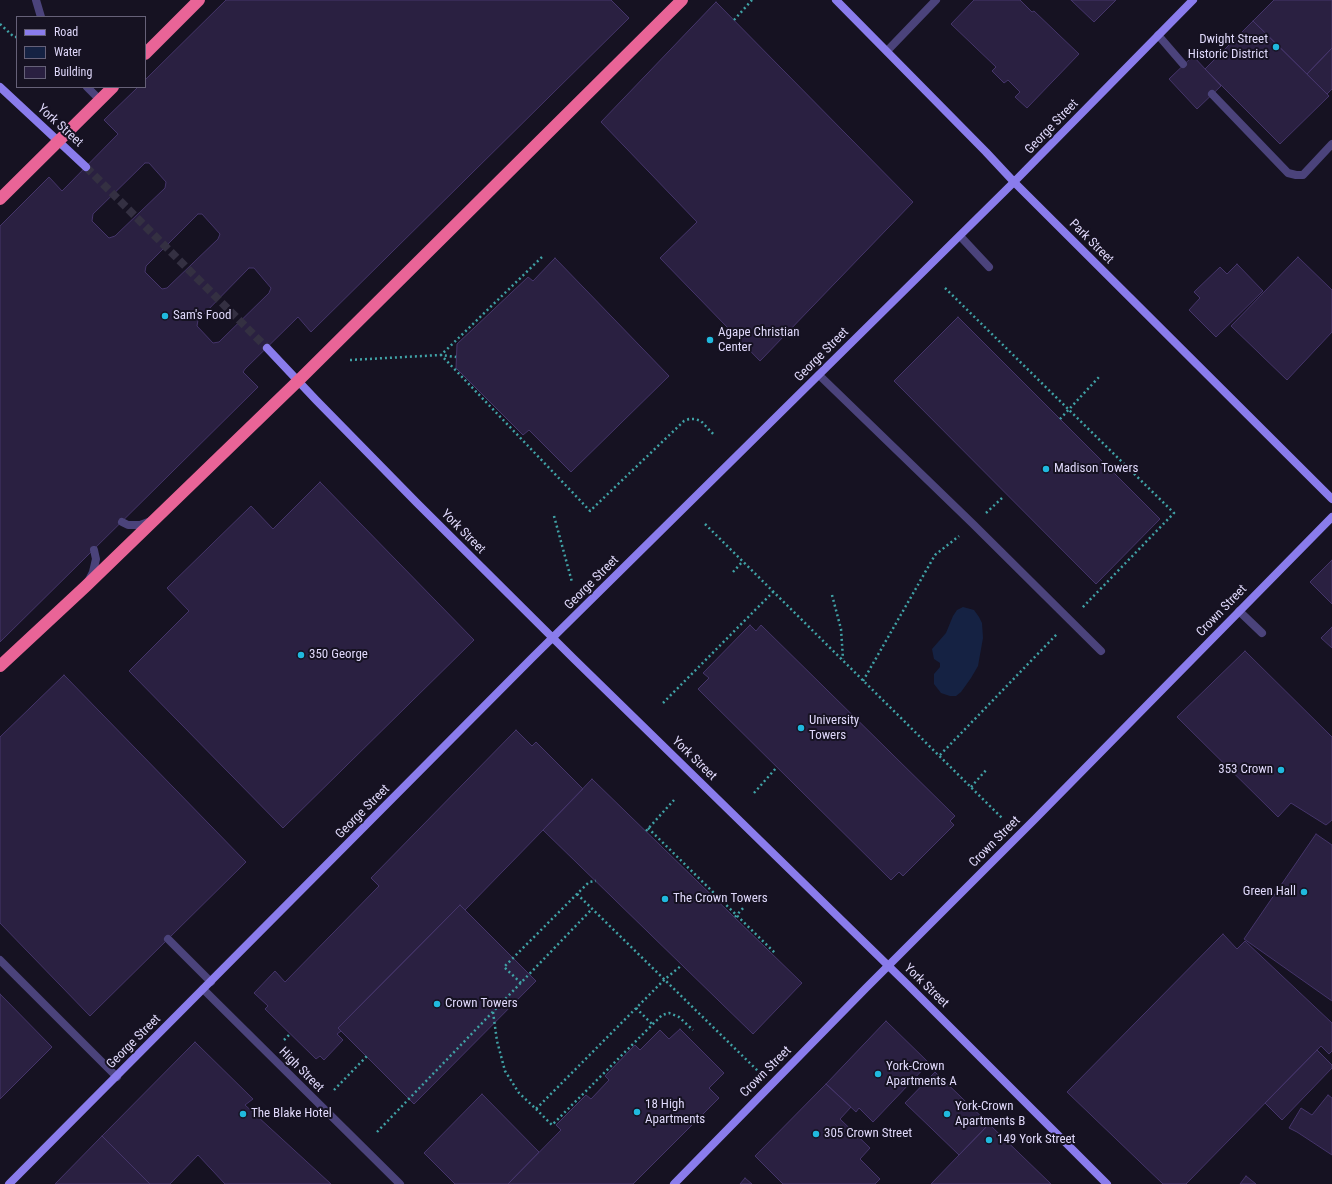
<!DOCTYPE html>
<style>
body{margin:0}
#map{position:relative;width:1332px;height:1184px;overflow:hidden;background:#161222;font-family:"Roboto Condensed",sans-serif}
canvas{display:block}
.legend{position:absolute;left:16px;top:16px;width:130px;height:72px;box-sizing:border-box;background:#161222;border:1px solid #666178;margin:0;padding:5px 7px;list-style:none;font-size:12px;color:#dfd8fa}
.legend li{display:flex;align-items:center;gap:8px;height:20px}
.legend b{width:20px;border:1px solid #666178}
</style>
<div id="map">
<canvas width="1332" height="1184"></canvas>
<ul class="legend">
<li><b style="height:5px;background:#8a7cec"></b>Road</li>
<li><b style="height:11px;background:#152243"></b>Water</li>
<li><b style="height:11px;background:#2a2041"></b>Building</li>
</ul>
</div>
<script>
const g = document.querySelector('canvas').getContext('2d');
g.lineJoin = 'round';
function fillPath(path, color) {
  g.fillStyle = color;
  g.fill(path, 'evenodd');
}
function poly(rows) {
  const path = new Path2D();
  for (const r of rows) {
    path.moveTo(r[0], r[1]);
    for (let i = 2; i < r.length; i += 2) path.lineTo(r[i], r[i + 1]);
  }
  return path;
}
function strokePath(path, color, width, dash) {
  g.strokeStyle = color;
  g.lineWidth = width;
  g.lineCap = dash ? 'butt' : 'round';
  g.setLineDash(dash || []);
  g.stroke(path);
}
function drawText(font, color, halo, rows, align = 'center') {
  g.font = font + ' "Roboto Condensed",sans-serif';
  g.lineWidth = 4;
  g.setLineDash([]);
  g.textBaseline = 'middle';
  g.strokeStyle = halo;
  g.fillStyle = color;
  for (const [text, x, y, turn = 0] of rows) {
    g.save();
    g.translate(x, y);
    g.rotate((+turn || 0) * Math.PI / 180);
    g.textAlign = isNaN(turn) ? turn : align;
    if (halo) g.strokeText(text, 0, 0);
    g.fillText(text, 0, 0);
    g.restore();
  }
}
const water = poly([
 [963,607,974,610,979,617,982,623,983,638,978,666,971,678,961,692,956,696,950,696,941,693,934,684,934,674,940,667,940,663,934,659,932,649,946,633,953,616,957,610]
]);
const building = poly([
 [226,0,611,0,629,18,311,332,298,317,245,369,243,372,258,387,0,642,0,226,49,177,62,191,66,187,118,134,104,120,138,87,145,87,145,80,226,0],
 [145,163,149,163,166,182,165,188,115,236,109,238,92,221,93,214,145,163],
 [198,214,202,214,220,234,218,239,167,288,162,289,145,272,146,266,198,214],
 [249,268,254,268,271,288,269,293,219,342,213,343,197,326,198,320,249,268],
 [974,0,1020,0,1032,12,1034,11,1079,54,1027,108,1015,97,1020,92,1008,80,1004,83,992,71,996,67,951,24,974,0],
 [1071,0,1116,0,1094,22,1071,0],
 [1274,0,1332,0,1332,48,1307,74,1253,21,1274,0],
 [716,2,913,202,760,361,660,258,697,222,601,122,716,2],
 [1253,21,1329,96,1280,144,1205,69,1253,21],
 [1332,48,1332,89,1327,94,1307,74,1332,48],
 [1193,56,1221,86,1197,109,1169,79,1193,56],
 [1298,257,1332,290,1332,332,1287,380,1231,326,1298,257],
 [555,258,669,376,571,472,529,430,523,435,456,368,457,344,528,277,533,281,555,258],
 [1237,264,1263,291,1216,337,1189,310,1200,298,1194,292,1220,267,1227,274,1237,264],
 [958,317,1160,519,1096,584,894,381,958,317],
 [320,482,474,640,283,828,129,671,189,611,167,588,251,506,273,529,320,482],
 [1332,560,1332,604,1310,582,1332,560],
 [750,625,756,631,761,625,955,816,950,821,954,825,903,876,899,872,891,880,698,689,709,678,703,673,750,625],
 [1332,627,1332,648,1321,638,1332,627],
 [1245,651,1332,737,1332,820,1326,825,1291,803,1278,817,1177,717,1245,651],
 [64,675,246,862,90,1016,0,923,0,737,64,675],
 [516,730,532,746,536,742,583,789,465,910,460,905,338,1028,341,1031,337,1034,343,1040,324,1060,320,1056,316,1059,265,1009,268,1006,254,993,275,971,285,982,379,886,371,878,516,730],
 [592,779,802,983,753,1034,543,830,592,779],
 [1316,834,1332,845,1332,1001,1244,939,1316,834],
 [460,905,536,981,414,1104,338,1028,460,905],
 [1223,934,1237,949,1245,941,1332,1023,1332,1051,1329,1054,1321,1046,1186,1184,1163,1184,1067,1092,1223,934],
 [0,994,52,1047,0,1099,0,994],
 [886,1021,929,1063,873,1122,859,1108,856,1112,826,1084,886,1021],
 [680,1029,724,1073,709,1088,719,1098,633,1184,508,1184,561,1130,556,1125,586,1095,591,1099,609,1080,605,1076,635,1045,640,1050,660,1030,669,1039,680,1029],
 [195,1042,253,1099,245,1105,331,1184,225,1184,198,1155,170,1184,150,1184,102,1136,195,1042],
 [1317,1050,1332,1065,1332,1068,1282,1120,1265,1103,1317,1050],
 [935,1072,989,1124,959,1155,905,1103,935,1072],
 [826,1084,851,1107,840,1119,870,1148,860,1159,880,1179,875,1184,783,1184,755,1156,826,1084],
 [482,1094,539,1152,508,1184,455,1184,424,1153,482,1094],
 [1328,1095,1332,1098,1332,1155,1297,1132,1289,1128,1301,1108,1312,1115,1328,1095],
 [989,1124,1051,1184,931,1184,989,1124],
 [102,1136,150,1184,55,1184,102,1136],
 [1246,1176,1256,1184,1240,1184,1246,1176],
 [745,1178,752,1184,740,1184,745,1178]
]);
const secondaryTunnel = poly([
 [86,167,267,348]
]);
const path = poly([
 [734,20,752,0],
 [0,24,14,37,17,37],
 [542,257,441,355,575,495,590,511,684,421,689,419,695,419,701,421,715,436],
 [945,288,1174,513,1082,608],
 [350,360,441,355,456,357],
 [1060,419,1099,377],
 [986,513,1002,498],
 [554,516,572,582],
 [705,524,1002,818],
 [733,572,743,561],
 [832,595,841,629,843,659],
 [863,681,935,555,959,536],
 [663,703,774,591],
 [940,755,1057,634],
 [971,787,987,769],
 [754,793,777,767],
 [648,828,776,954],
 [646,831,674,800],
 [577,894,760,1073],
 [735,917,744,907],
 [521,983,504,967,589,882,596,881],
 [636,1008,652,1024],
 [493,1012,497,1041,505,1071,519,1093,536,1109,664,980,682,965],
 [284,1040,290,1034],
 [334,1090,367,1056],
 [536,1109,552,1125,662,1015,669,1013,679,1017,693,1030],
 [377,1132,592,909]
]);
const lane = poly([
 [36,0,41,17],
 [1158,35,1183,64],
 [887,51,936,0],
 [87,87,100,100],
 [1212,94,1288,173,1296,175,1303,175,1332,144],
 [960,236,989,267],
 [819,375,973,524,1101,651],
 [122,522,128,525,140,525,151,521],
 [89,580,93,572,96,559,94,550],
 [1239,611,1262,633],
 [168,939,211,982],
 [0,960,117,1077]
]);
const street = poly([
 [203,989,400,1184]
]);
const secondary = poly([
 [836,0,986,152,1014,182,1332,499],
 [0,87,86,167],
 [267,348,316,400,417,503,574,659,907,984,1107,1184],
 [9,1184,532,658,1014,182,1193,0],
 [674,1184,866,988,1035,819,1332,517]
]);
const highway = poly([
 [145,54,199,0],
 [0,199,113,87],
 [0,666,86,586,299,380,682,0]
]);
const markers = [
 [1276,47,4,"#20b9de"],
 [165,316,4,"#20b9de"],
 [710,340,4,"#20b9de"],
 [1046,469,4,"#20b9de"],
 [301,655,4,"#20b9de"],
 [801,728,4,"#20b9de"],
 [1281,770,4,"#20b9de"],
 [1304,892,4,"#20b9de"],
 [665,899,4,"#20b9de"],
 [437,1004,4,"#20b9de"],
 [878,1074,4,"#20b9de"],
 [637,1112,4,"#20b9de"],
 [243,1114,4,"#20b9de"],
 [947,1114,4,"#20b9de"],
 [816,1134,4,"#20b9de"],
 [989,1140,4,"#20b9de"]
];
const poiNames = [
 ["Dwight Street",1268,40,"right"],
 ["Historic District",1268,55,"right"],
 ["Sam's Food",173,316],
 ["Agape Christian",718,333],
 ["Center",718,348],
 ["Madison Towers",1054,469],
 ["350 George",309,655],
 ["University",809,721],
 ["Towers",809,736],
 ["353 Crown",1273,770,"right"],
 ["Green Hall",1296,892,"right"],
 ["The Crown Towers",673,899],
 ["Crown Towers",445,1004],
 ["York-Crown",886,1067],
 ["Apartments A",886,1082],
 ["18 High",645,1105],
 ["Apartments",645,1120],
 ["York-Crown",955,1107],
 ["Apartments B",955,1122],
 ["The Blake Hotel",251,1114],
 ["305 Crown Street",824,1134],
 ["149 York Street",997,1140]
];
const streetNames = [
 ["York Street",60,126,42],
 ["George Street",1052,127,-46],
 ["Park Street",1091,242,45],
 ["George Street",822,355,-45],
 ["York Street",463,532,45],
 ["George Street",592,583,-45],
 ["Crown Street",1222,611,-46],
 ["York Street",694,759,44],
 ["George Street",363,812,-45],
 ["Crown Street",995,842,-45],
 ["York Street",926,986,44],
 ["George Street",134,1042,-45],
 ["High Street",301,1070,45],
 ["Crown Street",766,1072,-45]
];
fillPath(water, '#152243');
fillPath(building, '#2a2041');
strokePath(building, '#45356a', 1);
strokePath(secondaryTunnel, '#343042', 8, [8, 4]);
strokePath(path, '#40a2a6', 2.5, [2, 3]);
strokePath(lane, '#4b437b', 8);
strokePath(street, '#4b437b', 8);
strokePath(secondary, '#8a7cec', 8);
strokePath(highway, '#e96497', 12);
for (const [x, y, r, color] of markers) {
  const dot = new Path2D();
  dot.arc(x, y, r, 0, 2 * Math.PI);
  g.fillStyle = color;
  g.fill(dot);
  strokePath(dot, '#161222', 1.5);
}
drawText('13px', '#dfd8fa', '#161222', poiNames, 'left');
drawText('13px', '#dfd8fa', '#161222', streetNames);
</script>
